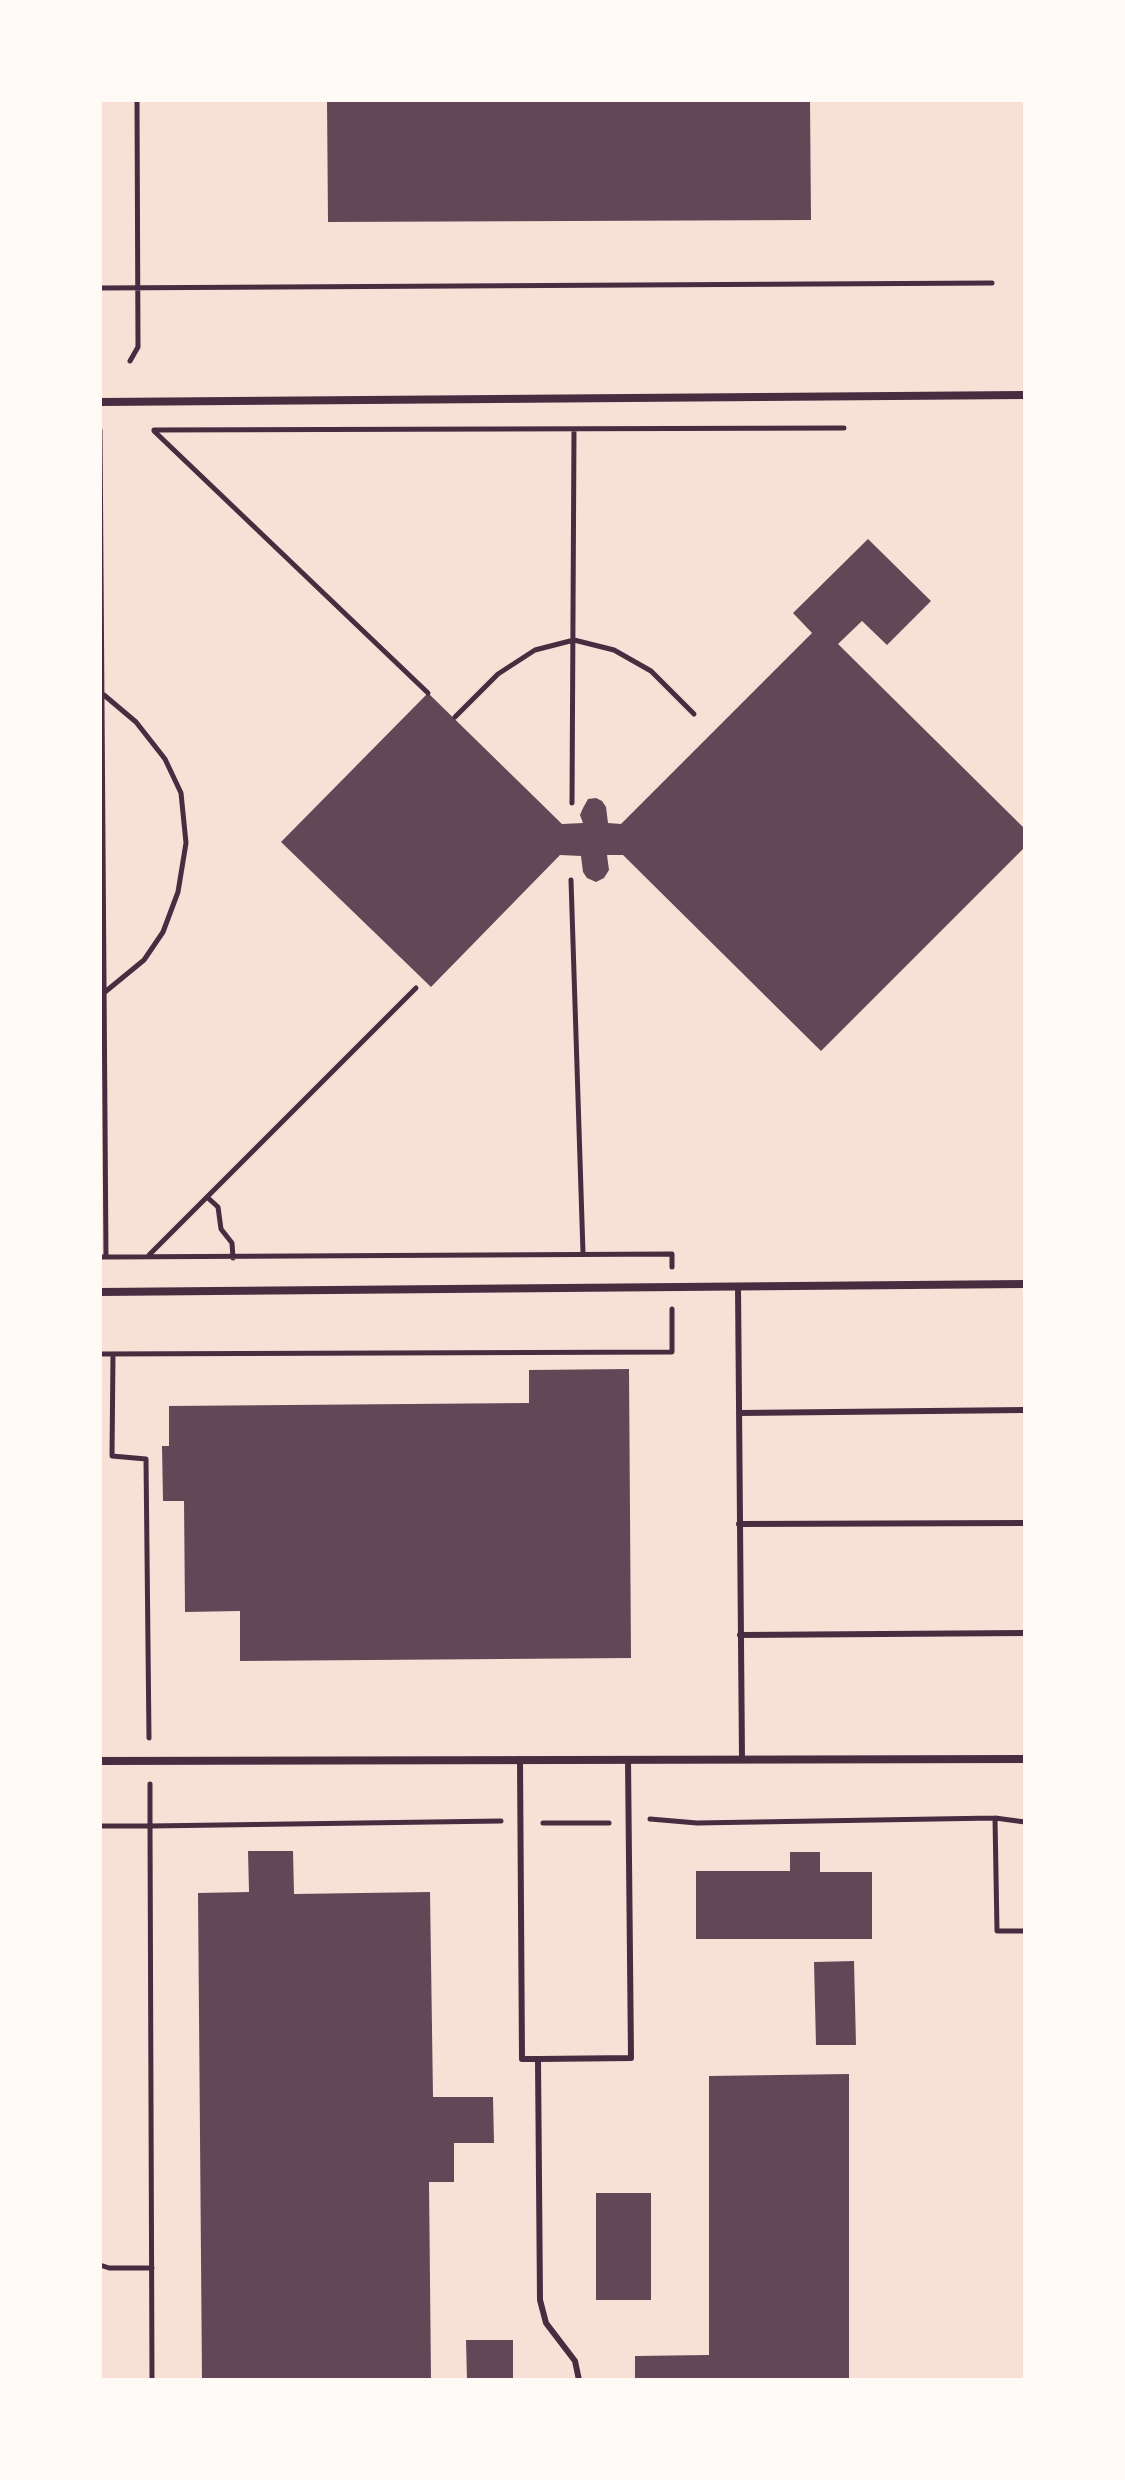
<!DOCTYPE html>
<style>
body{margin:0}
#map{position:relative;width:1125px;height:2480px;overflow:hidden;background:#f7e1d7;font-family:"Varela Round",sans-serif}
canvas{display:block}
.frame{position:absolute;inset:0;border:102px solid #fffaf5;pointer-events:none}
</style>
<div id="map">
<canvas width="1125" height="2480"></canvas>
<div class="frame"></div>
</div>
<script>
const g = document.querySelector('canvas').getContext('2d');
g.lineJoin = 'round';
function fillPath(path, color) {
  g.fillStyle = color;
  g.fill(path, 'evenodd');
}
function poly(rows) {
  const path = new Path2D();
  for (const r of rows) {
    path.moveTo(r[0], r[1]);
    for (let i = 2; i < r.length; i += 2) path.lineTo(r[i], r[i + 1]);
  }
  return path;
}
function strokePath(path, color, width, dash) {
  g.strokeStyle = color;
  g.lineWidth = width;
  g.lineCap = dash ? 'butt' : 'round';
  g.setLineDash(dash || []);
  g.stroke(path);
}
const building = poly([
 [327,100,810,100,811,220,328,222],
 [868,539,931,601,887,645,862,621,838,644,1025,829,1025,847,821,1051,623,855,607,855,609,870,604,878,596,882,587,878,583,872,581,856,560,855,431,987,281,842,428,693,562,824,583,823,580,815,583,808,588,799,596,798,602,801,606,807,608,823,621,824,812,633,793,613],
 [629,1369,631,1658,240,1661,240,1611,185,1612,184,1501,163,1501,162,1446,169,1446,169,1406,529,1403,529,1370],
 [248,1851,293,1851,294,1894,430,1892,433,2097,493,2097,494,2143,454,2143,454,2182,429,2182,431,2380,202,2380,198,1893,249,1892],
 [790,1852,820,1852,820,1872,872,1872,872,1939,696,1939,696,1871,790,1871],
 [854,1961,856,2045,816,2045,814,1962],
 [849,2074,849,2380,635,2380,635,2356,709,2355,709,2076],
 [596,2193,651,2193,651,2300,596,2300],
 [466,2340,513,2340,513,2380,467,2380]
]);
const path = poly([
 [100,288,992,283],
 [130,361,138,347,137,100],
 [100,430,106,1257,100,1257],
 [154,430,844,428],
 [154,431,428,693],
 [104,695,136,722,165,759,181,793,186,843,178,892,163,932,144,960,105,992],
 [455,717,498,674,535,650,574,640,614,650,651,671,694,714],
 [572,803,574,429],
 [571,880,583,1253],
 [207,1197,218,1207,221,1229,232,1243,233,1258],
 [149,1255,416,988],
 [106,1257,672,1254,672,1267],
 [100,1354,672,1352,672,1309],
 [113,1354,112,1456,146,1459,149,1738],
 [995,1818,997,1931,1025,1931],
 [650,1819,697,1823,995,1818,1025,1822],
 [543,1823,609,1823],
 [100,1826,150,1826,150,1784],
 [100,2265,109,2268,152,2268],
 [152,2380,150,1826,501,1821]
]);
const service = poly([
 [738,1286,742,1759],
 [739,1413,1025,1410],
 [739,1524,1025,1523],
 [740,1635,1025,1633],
 [520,1759,522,2059,538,2059,631,2058,628,1759],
 [538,2059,540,2300,546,2323,575,2361,579,2380]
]);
const minor = poly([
 [100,402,1025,395],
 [100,1292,1025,1284],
 [100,1761,1025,1759]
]);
fillPath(building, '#644757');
strokePath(path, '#4a2c40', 5);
strokePath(service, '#4a2c40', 6);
strokePath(minor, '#4a2c40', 8);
</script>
